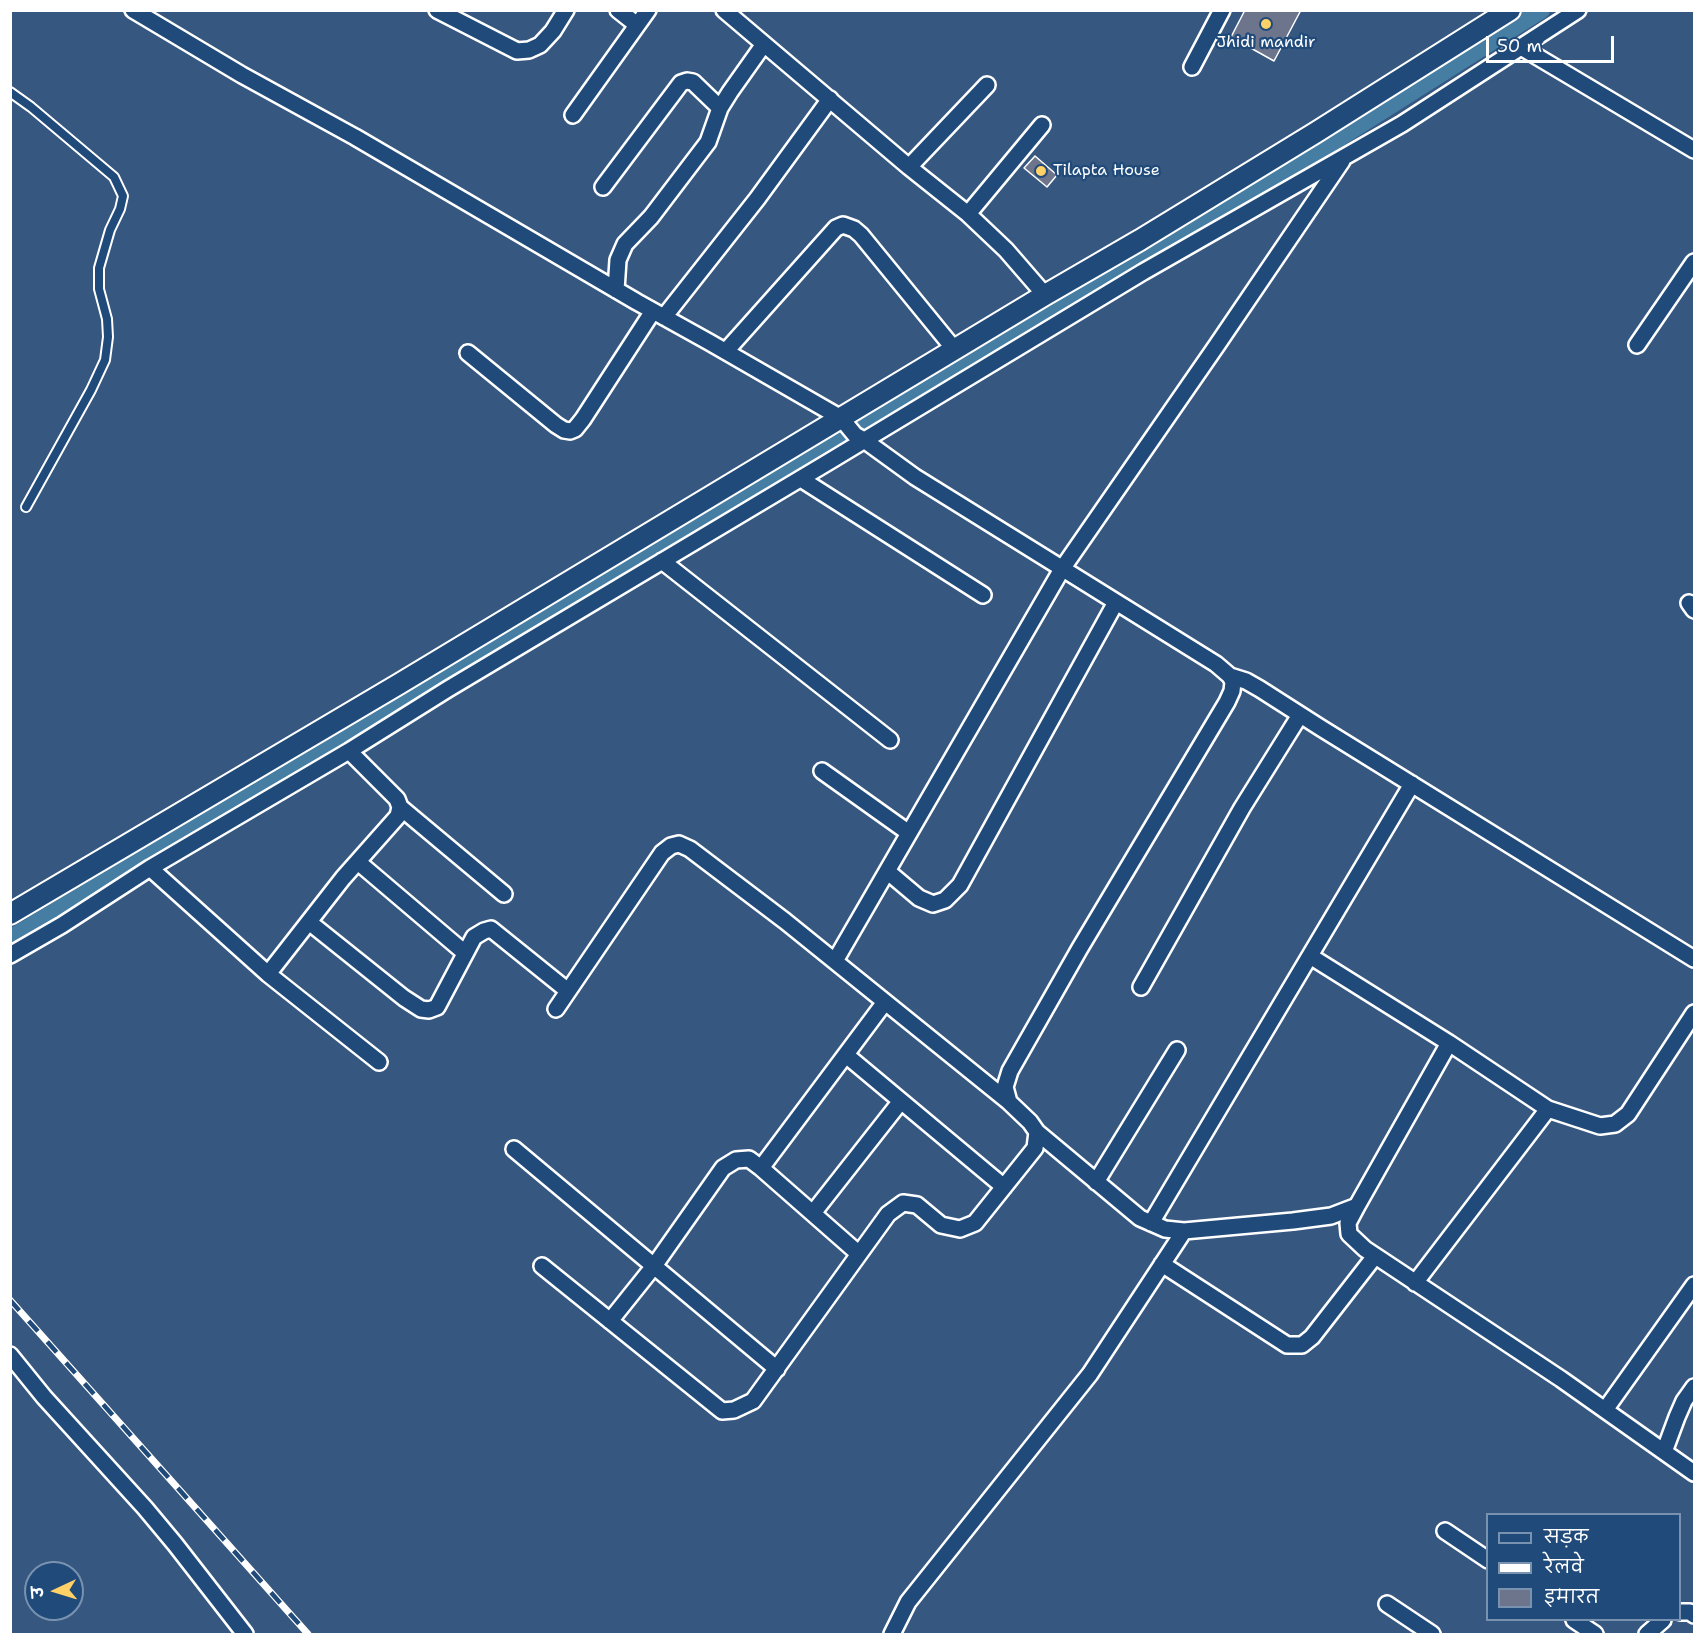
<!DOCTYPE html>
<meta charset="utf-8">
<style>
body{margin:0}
#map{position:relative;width:1705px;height:1645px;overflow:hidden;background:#36577f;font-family:"Shantell Sans","Playpen Sans Deva",sans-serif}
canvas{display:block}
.frame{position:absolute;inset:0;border:12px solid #fff;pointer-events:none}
.legend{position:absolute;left:1486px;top:1513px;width:195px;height:108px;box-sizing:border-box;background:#1f4a7a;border:2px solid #7992af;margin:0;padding:8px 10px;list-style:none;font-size:18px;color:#fff}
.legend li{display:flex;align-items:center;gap:12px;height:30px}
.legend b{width:30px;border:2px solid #7992af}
.north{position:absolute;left:24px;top:1561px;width:60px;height:60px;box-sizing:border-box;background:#1f4a7a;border:2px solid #7992af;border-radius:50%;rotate:266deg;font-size:16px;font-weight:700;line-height:24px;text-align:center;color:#fff}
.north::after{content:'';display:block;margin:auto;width:21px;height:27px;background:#ffd166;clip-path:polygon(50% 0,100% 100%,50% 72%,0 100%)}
.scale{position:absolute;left:1486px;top:36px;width:128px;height:27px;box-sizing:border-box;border:3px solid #fff;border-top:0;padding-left:8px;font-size:18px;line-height:21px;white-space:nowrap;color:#fff;-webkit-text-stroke:4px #1f4a7a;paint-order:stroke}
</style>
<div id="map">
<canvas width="1705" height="1645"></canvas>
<div class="frame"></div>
<ul class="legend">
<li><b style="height:8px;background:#1f4a7a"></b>सड़क</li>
<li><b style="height:8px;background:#fff"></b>रेलवे</li>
<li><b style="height:16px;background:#6c758c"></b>इमारत</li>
</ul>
<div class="north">उ</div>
<div class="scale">50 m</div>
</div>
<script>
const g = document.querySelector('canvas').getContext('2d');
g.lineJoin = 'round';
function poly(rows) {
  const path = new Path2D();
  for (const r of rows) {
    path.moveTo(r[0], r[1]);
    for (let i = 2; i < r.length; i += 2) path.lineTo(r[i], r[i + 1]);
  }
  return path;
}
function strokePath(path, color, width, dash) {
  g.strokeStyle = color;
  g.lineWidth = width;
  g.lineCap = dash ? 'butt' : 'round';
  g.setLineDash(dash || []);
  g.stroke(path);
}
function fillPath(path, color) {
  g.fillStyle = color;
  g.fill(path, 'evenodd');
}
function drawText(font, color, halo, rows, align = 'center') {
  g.font = font + ' "Shantell Sans",sans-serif';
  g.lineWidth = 4.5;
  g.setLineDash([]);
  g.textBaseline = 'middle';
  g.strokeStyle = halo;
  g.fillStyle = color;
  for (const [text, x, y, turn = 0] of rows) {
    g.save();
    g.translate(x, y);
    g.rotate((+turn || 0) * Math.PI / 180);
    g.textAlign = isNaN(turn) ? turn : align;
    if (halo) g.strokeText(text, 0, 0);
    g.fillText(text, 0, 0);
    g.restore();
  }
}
const canal = poly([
 [10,939,1312,155,1541,10]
]);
const building = poly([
 [1245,10,1301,10,1274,61,1231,37,1245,10],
 [1035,156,1057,175,1047,187,1024,168,1035,156]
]);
const service = poly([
 [10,92,31,107,114,177,123,196,120,209,110,230,99,268,99,289,107,319,108,337,105,360,91,390,26,507]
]);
const minor = poly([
 [133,10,242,75,355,137,637,302,709,342,841,418,855,435,864,440,915,477,1216,664,1230,676,1233,682,1232,691,1227,702,1080,948,1010,1071,1005,1087,1009,1102,1030,1122,1037,1132,1035,1148,975,1223,960,1229,941,1225,917,1205,903,1203,888,1214,753,1401,734,1410,722,1411,542,1266],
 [437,10,517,51,529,50,540,45,553,31,566,10],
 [618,10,637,25],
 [724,10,909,167,968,214,1006,250,1045,295],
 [1521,47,1694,150],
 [1192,67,1222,10],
 [573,115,648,10],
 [909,167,987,85],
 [603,187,681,83,687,81,693,82,720,108],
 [968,214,1042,125],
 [616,290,618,260,625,244,651,217,708,142,720,108,730,92,764,44],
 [664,317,757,199,830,99],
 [1637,345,1694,262],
 [726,351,836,228,843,225,854,229,861,235,955,350],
 [468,353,556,425,564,430,570,431,575,429,583,419,653,311],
 [801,479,983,595],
 [662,561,890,740],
 [1689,603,1694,610],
 [1230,676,1246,681,1260,689,1321,728,1694,959],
 [822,771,909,833],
 [400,807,504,894],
 [358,862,465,953],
 [150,868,268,974,379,1062],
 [887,871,919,898,933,904,945,900,960,885,1116,602],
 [309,922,404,998,421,1009,429,1010,437,1007,474,937,484,931,491,929,568,991],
 [10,955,62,925,150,868,349,751,448,689,830,461,1143,272,1402,124,1578,10],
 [1310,956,1449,1043,1548,1109,1600,1126,1615,1124,1628,1114,1694,1013],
 [835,961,1062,569,1217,345,1342,161],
 [268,974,343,878,398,816,400,807,397,799,349,751],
 [1141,987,1242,808,1300,715],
 [556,1009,662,853,671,846,679,844,690,849,785,921,1009,1102],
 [1449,1043,1357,1206,1348,1223,1349,1234,1365,1249,1561,1379,1694,1473],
 [846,1055,1004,1187],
 [1037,1132,1140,1218,1165,1229,1184,1231,1293,1221,1331,1216,1357,1206],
 [514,1149,777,1369],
 [761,1168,885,1002],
 [1096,1182,1177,1050],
 [813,1213,901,1101],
 [1151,1223,1412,784],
 [1162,1264,1287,1345,1302,1345,1312,1337,1375,1256],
 [1415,1283,1548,1109],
 [610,1321,654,1266,723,1168,736,1160,749,1159,761,1168,859,1254],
 [10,1355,44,1397,145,1508,175,1544,245,1634],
 [1605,1410,1694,1285],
 [1664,1452,1677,1417,1684,1401,1694,1387],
 [1445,1531,1488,1560],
 [1387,1604,1432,1634],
 [1680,1612,1690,1612,1694,1615],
 [1574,1620,1595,1634],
 [892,1634,908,1602,1090,1374,1184,1231],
 [1647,1634,1663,1620]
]);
const tertiary = poly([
 [10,914,399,684,1045,295,1140,240,1315,133,1510,10]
]);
const rail = poly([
 [10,1300,308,1634]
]);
const markers = [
 [1266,24,6,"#ffd166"],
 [1041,171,6,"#ffd166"]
];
const poiNames = [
 ["Jhidi mandir",1266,43],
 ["Tilapta House",1053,171,"left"]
];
strokePath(canal, '#467da2', 18);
fillPath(building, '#6c758c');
strokePath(building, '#fff', 1.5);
strokePath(service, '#fff', 12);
strokePath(minor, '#fff', 20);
strokePath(tertiary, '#fff', 24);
strokePath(service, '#1f4a7a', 8);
strokePath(minor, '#1f4a7a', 15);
strokePath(tertiary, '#1f4a7a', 20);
strokePath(rail, '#fff', 7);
strokePath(rail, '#1f4a7a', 4.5, [14]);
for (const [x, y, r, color] of markers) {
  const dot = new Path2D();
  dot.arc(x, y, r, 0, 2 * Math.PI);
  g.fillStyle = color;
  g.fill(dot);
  strokePath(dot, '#1f4a7a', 2);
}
drawText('16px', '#fff', '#1f4a7a', poiNames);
</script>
